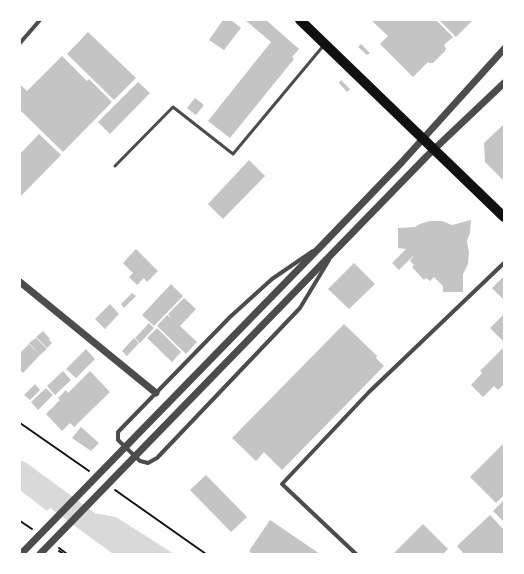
<!DOCTYPE html>
<style>
body{margin:0}
#map{position:relative;width:524px;height:574px;overflow:hidden;background:#fff;font-family:"Times New Roman",serif}
canvas{display:block}
.frame{position:absolute;inset:0;border:21px solid #fff;pointer-events:none}
</style>
<div id="map">
<canvas width="524" height="574"></canvas>
<div class="frame"></div>
</div>
<script>
const g = document.querySelector('canvas').getContext('2d');
g.lineJoin = 'round';
function fillPath(path, color) {
  g.fillStyle = color;
  g.fill(path, 'evenodd');
}
function poly(rows) {
  const path = new Path2D();
  for (const r of rows) {
    path.moveTo(r[0], r[1]);
    for (let i = 2; i < r.length; i += 2) path.lineTo(r[i], r[i + 1]);
  }
  return path;
}
function strokePath(path, color, width, dash) {
  g.strokeStyle = color;
  g.lineWidth = width;
  g.lineCap = dash ? 'butt' : 'round';
  g.setLineDash(dash || []);
  g.stroke(path);
}
const water = poly([
 [20,470,54,506,116,517,174,554,141,554,95,534,47,511,20,490]
]);
const pier = poly([
 [54,504,55,504,98,512,81,529,46,512]
]);
const river = poly([
 [20,472,132,554]
]);
const building = poly([
 [223,20,231,20,241,28,224,50,209,40],
 [245,20,266,20,299,49,292,57,294,59,230,138,208,121,271,42],
 [371,20,436,20,453,37,444,45,446,49,445,51,433,63,430,63,428,62,413,77,380,44,388,36],
 [439,20,473,20,456,37],
 [88,32,136,78,114,100,67,54],
 [361,44,370,53,367,55,358,47],
 [62,56,87,81,89,79,112,102,63,152,20,110,20,84,27,91],
 [341,80,350,89,347,92,339,83],
 [138,82,150,93,110,134,98,122],
 [195,98,204,105,196,115,187,108],
 [504,124,504,181,485,162,484,143],
 [39,134,61,155,20,197,20,154],
 [249,160,265,176,223,219,208,204],
 [471,220,470,233,467,241,469,253,468,264,463,274,463,292,443,292,443,286,434,277,430,281,426,278,424,280,412,267,414,265,410,261,413,257,413,256,399,270,392,263,406,249,398,248,398,228,415,227,420,224,430,221,442,221,452,225],
 [136,249,158,271,147,282,144,278,137,285,129,277,133,273,123,263],
 [354,263,375,284,349,309,328,289],
 [504,276,504,300,492,288],
 [171,284,183,296,154,326,142,315],
 [132,293,136,296,124,308,121,304],
 [184,298,196,309,180,326,197,342,186,354,157,326,167,315,171,318,168,314],
 [110,304,119,314,105,329,95,319],
 [504,314,504,342,490,328],
 [149,323,154,328,140,343,135,338],
 [344,324,377,356,376,358,384,366,282,470,264,452,256,461,232,438],
 [157,328,181,352,172,362,147,338],
 [43,331,50,339,49,340,52,343,47,348,36,337],
 [36,338,47,349,40,355,29,343],
 [134,338,139,343,127,356,122,351],
 [29,344,40,355,23,373,20,370,20,353],
 [504,347,504,384,498,390,494,386,483,397,471,385,482,373,480,371],
 [86,349,95,359,76,378,66,369],
 [63,371,71,380,55,395,47,386],
 [90,371,110,392,74,427,70,423,62,431,46,414,60,400,58,398,66,390,68,393],
 [35,384,40,390,30,400,24,395],
 [46,388,53,395,38,410,31,402],
 [81,427,99,443,91,451,72,438],
 [504,443,504,495,496,503,470,477],
 [206,475,247,517,231,532,190,490],
 [504,500,504,522,493,511],
 [490,515,504,530,504,554,464,554,457,546],
 [270,520,320,554,252,554,249,551],
 [423,524,448,549,443,554,393,554]
]);
const path = poly([
 [20,423,89,471],
 [115,490,206,554],
 [20,521,32,529],
 [59,548,67,554],
 [59,551,62,553,60,554]
]);
const service = poly([
 [115,166,173,107,233,154,324,45]
]);
const minor = poly([
 [20,43,40,20],
 [313,251,272,279,230,317,118,432,118,440,140,461,148,463,157,458,300,308,329,260],
 [356,554,282,484,369,392,504,263]
]);
const tertiary = poly([
 [20,282,156,393],
 [21,554,324,243,402,162,504,49],
 [40,554,427,156,504,83]
]);
const trunk = poly([
 [300,20,504,217]
]);
fillPath(water, '#d9d9d9');
fillPath(pier, '#fff');
strokePath(river, '#d9d9d9', 22);
fillPath(building, '#c4c4c4');
strokePath(path, '#111', 2);
strokePath(service, '#4c4c4c', 3);
strokePath(minor, '#4c4c4c', 4);
strokePath(tertiary, '#4c4c4c', 7);
strokePath(trunk, '#111', 10);
</script>
